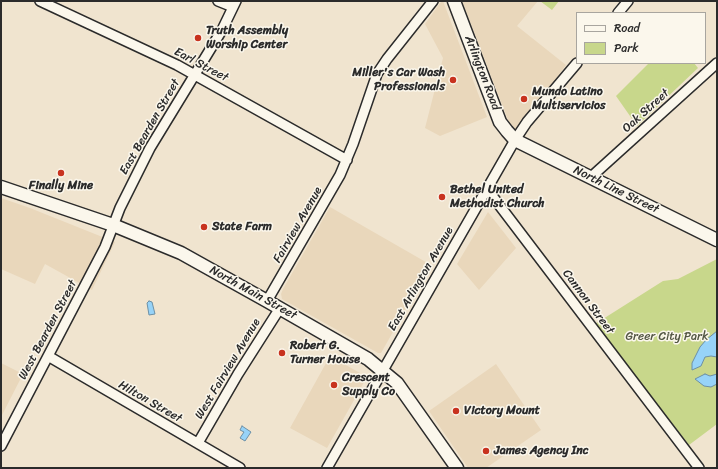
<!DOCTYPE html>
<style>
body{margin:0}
#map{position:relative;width:718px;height:469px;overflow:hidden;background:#f0e4cf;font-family:Sriracha,sans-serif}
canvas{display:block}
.frame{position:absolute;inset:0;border:2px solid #2b2b2b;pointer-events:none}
.legend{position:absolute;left:576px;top:12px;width:130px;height:52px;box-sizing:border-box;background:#fbf7ec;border:1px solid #a8a59f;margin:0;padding:5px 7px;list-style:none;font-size:12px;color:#2b2b2b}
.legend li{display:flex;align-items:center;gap:8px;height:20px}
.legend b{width:20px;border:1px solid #a8a59f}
</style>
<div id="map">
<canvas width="718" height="469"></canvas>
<div class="frame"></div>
<ul class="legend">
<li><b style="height:5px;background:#fbf7ec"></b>Road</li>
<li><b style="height:11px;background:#c8d78b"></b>Park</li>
</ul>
</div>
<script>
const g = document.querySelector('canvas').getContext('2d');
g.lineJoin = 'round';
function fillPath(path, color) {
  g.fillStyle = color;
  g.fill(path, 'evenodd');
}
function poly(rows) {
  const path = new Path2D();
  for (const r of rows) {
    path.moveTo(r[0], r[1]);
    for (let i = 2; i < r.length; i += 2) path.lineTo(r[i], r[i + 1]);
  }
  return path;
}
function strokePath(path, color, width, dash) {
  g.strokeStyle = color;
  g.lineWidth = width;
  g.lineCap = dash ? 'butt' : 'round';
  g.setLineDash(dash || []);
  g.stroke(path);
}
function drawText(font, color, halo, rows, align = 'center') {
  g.font = font + ' Sriracha,sans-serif';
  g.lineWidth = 3;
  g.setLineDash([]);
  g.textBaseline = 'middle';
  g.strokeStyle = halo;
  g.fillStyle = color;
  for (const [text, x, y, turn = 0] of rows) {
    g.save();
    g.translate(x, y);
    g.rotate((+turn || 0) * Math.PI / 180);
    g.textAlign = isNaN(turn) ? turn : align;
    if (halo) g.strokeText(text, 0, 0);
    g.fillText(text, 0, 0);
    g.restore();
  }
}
const built = poly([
 [443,1,487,117,440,136,425,128,443,58,425,24,440,3],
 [462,1,538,1,517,26,566,65,517,133,510,125],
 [1,198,30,208,115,242,92,290,45,264,35,284,1,269],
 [330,207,431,265,381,353,378,353,282,299,281,294,283,289],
 [488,212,516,248,479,290,457,264],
 [330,356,367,377,327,448,290,428],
 [1,363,23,374,1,417],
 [496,364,541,430,486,468,468,468,429,411]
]);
const green = poly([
 [540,1,559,1,552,10],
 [649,63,694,63,698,68,637,126,616,96],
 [717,259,717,424,689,445,595,324,663,281,678,279]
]);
const water = poly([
 [149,301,152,302,155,314,149,315,147,303,149,301],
 [717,331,717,357,711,356,705,357,701,366,692,370,692,363,700,347,706,340,717,331],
 [705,374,710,376,717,374,717,384,711,387,704,386,695,379,705,374],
 [242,426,251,432,245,441,240,438,244,432,240,430,242,426]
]);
const minor = poly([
 [40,1,177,65,347,160],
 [218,1,233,7],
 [618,13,628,1],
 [591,177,717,63],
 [487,189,699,468],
 [267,301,340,175,353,144,377,74,387,59,433,1],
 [48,356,240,468],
 [198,443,238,374,280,308],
 [1,446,105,247,120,208,150,148,222,30,236,1],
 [327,468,515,140,527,122,577,63]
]);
const major = poly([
 [454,1,500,122,507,131,515,140,717,240],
 [1,187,113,225,181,253,267,301,368,359,397,383,457,468]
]);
const markers = [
 [198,38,4,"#c8321e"],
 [453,80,4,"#c8321e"],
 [524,99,4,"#c8321e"],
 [61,173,4,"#c8321e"],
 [442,197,4,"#c8321e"],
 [204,227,4,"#c8321e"],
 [282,353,4,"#c8321e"],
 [334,385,4,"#c8321e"],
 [456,411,4,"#c8321e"],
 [486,451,4,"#c8321e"]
];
const poiNames = [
 ["Truth Assembly",206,31],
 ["Worship Center",206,45],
 ["Miller's Car Wash",445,73,"right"],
 ["Professionals",445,87,"right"],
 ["Mundo Latino",532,92],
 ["Multiservicios",532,106],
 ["Finally Mine",61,186,"center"],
 ["Bethel United",450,190],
 ["Methodist Church",450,204],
 ["State Farm",212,227],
 ["Robert G.",290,346],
 ["Turner House",290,360],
 ["Crescent",342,378],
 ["Supply Co",342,392],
 ["Victory Mount",464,411],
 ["James Agency Inc",494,451]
];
const streetNames = [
 ["Earl Street",201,65,28],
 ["Arlington Road",482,73,69],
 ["Oak Street",646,111,-42],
 ["East Bearden Street",150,127,-60],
 ["North Line Street",616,190,26],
 ["Fairview Avenue",298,225,-60],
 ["East Arlington Avenue",421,279,-60],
 ["North Main Street",253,293,29],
 ["Cannon Street",588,302,53],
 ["West Bearden Street",48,330,-62],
 ["West Fairview Avenue",228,369,-59],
 ["Hilton Street",150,402,30]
];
const parkNames = [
 ["Greer City Park",667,337]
];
fillPath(built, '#e9d7bb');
fillPath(green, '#c8d78b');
fillPath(water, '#97d3f8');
strokePath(water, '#6c90a6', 1);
strokePath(minor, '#2b2b2b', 12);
strokePath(major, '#2b2b2b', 15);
strokePath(minor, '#fbf7ec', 9);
strokePath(major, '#fbf7ec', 12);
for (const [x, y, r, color] of markers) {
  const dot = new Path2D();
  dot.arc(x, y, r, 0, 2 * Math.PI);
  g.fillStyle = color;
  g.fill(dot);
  strokePath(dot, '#fbf7ec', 1.5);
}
drawText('bold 12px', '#2b2b2b', '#fbf7ec', poiNames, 'left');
drawText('12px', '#2b2b2b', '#fbf7ec', streetNames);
drawText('12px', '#525643', '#fbf7ec', parkNames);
</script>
